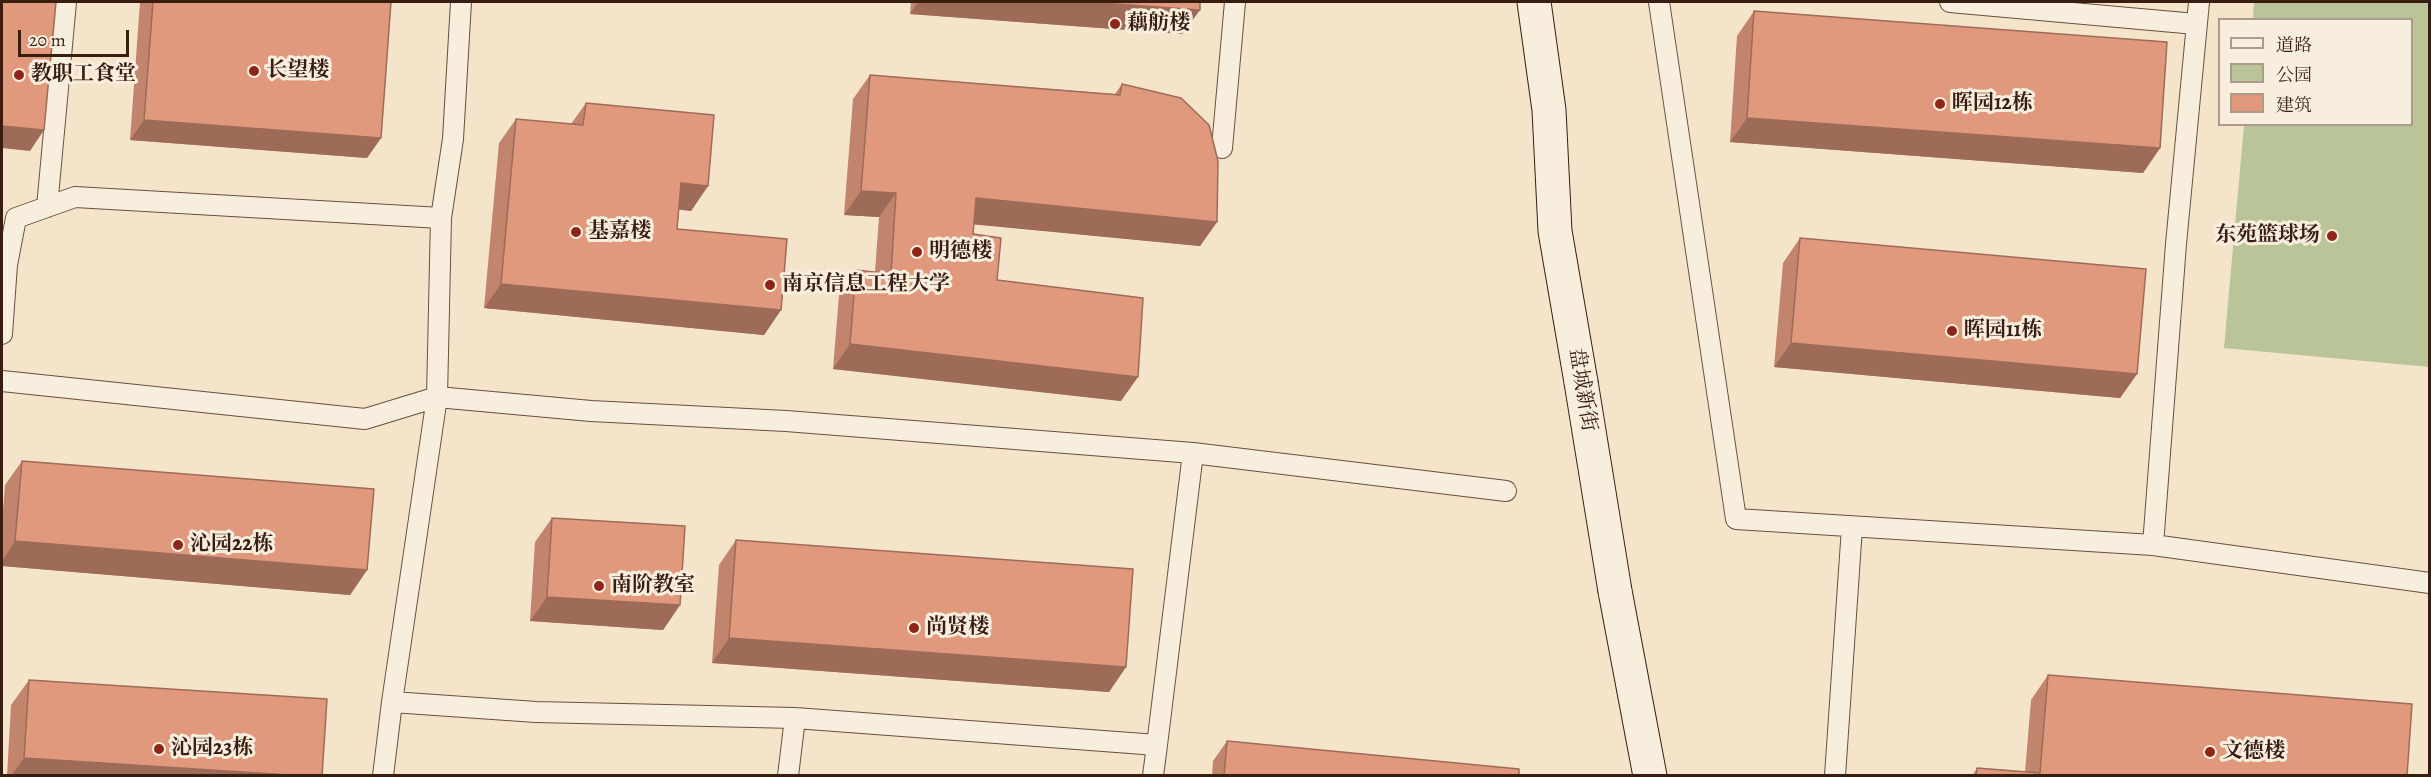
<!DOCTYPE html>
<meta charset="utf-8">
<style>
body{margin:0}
#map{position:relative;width:2431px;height:777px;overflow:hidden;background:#f4e5ca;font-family:Alegreya,"Noto Serif SC",serif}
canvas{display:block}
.frame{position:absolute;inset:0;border:3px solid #391d11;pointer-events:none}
.legend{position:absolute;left:2218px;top:18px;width:195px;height:108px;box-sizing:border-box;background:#f8eedd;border:2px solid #ac9a8b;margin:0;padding:8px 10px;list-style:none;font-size:18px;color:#391d11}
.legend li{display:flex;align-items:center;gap:12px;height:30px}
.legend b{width:30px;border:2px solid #ac9a8b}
.scale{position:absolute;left:18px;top:30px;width:111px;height:27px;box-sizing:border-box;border:3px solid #391d11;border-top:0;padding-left:8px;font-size:18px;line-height:21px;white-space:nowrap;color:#391d11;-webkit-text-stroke:4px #f8eedd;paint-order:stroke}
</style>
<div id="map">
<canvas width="2431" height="777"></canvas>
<div class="frame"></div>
<ul class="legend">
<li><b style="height:8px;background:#f8eedd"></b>道路</li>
<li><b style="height:16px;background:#b9c598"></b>公园</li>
<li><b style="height:16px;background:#e1997e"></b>建筑</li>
</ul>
<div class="scale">20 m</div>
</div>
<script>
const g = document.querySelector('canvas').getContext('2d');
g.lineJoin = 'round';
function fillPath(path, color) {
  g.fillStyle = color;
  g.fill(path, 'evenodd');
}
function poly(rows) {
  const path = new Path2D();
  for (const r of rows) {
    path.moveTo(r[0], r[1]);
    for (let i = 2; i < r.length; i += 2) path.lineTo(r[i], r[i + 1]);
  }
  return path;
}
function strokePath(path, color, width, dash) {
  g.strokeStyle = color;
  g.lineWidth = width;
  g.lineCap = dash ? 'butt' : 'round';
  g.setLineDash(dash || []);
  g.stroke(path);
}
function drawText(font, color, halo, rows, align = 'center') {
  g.font = font + ' Alegreya,"Noto Serif SC",serif';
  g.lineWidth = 6;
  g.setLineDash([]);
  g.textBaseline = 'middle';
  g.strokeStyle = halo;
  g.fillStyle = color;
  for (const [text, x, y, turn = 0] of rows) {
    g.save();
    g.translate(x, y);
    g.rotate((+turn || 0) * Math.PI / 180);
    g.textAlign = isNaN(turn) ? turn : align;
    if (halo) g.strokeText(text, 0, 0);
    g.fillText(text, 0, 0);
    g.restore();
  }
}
const green = poly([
 [2254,2,2429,2,2429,367,2224,348,2244,125,2412,124,2412,20,2253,19]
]);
const lane = poly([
 [1659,2,1736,519,2153,545,2430,583],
 [1950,2,2196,24],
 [1222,148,1235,2],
 [47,207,66,2],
 [2,334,7,265,16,218,75,197,441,218],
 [2,381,365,419,437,397,591,411,786,421,1193,453,1506,491],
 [2153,545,2176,244,2199,2],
 [392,702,437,397,441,218,453,139,461,2],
 [383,776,392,702,536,712,795,718,1157,745,1193,453],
 [788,776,795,718],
 [1153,776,1157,745],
 [1835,776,1852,527]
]);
const secondary = poly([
 [1534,2,1549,110,1555,231,1581,382],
 [1615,591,1650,776]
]);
const secondaryBridge = poly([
 [1581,382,1615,591]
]);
const wall = poly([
 [140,2,391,2,381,138,367,158,130,140],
 [911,2,1200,2,1200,10,1182,34,910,14],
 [1754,11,2160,148,2143,173,1730,142,1737,36],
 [870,75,1115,94,1122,84,1217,222,1200,246,974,224,973,234,997,280,1121,401,833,369,839,295,856,270,875,272,879,217,844,215,853,99],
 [586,103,708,186,691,211,679,209,677,229,781,310,764,335,484,308,499,143,516,119,571,124],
 [1800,238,2137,374,2120,398,1774,367,1783,263],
 [22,461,367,570,350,595,2,566,2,523,5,485],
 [552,518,680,605,663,630,530,621,535,542],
 [736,540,1126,667,1109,692,712,663,719,565],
 [2048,675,2407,776,1972,776,1977,768,2025,772,2031,700],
 [29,680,322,776,7,776,11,705],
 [1227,741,1519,776,1212,776,1213,761]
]);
const shadedWall = poly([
 [918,2,1088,2,1200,10,1182,34,910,14],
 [1747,118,2160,148,2143,173,1730,142],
 [144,120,381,138,367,158,130,140],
 [2,126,44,130,30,151,2,148],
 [681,183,708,186,691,211,664,208],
 [861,191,896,193,879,217,844,215],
 [976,198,1217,222,1200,246,959,223],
 [501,284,781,310,764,335,484,308],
 [1791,343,2137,374,2120,398,1774,367],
 [850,344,1138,377,1121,401,833,369],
 [15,541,367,570,350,595,2,566,2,561],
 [547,597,680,605,663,630,530,621],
 [729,638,1126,667,1109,692,712,663],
 [24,758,305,776,11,776]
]);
const building = poly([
 [2,2,56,2,44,130,2,126,2,2],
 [153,2,391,2,381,138,144,120,153,2],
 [1088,2,1200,2,1200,10,1088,2],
 [1754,11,2167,42,2160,148,1747,118,1754,11],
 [870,75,1120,95,1122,84,1181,98,1209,125,1218,161,1217,222,976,198,973,234,1001,238,997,280,1143,298,1138,377,850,344,856,270,891,274,896,193,861,191,870,75],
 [586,103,714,115,708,186,681,183,677,229,787,239,781,310,501,284,516,119,583,125,586,103],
 [1800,238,2146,269,2137,374,1791,343,1800,238],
 [22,461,374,489,367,570,15,541,22,461],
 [552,518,685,526,680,605,547,597,552,518],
 [736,540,1133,569,1126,667,729,638,736,540],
 [2048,675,2412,704,2407,776,1976,776,1977,768,2040,773,2048,675],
 [29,680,327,699,322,776,305,776,24,758,29,680],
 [1227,741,1519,769,1519,776,1224,776,1227,741]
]);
const markers = [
 [1115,24,6,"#8f2418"],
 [254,71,6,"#8f2418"],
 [19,75,6,"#8f2418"],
 [1940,104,6,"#8f2418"],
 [576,232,6,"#8f2418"],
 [2332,236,6,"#8f2418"],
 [917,252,6,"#8f2418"],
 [770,285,6,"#8f2418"],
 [1952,331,6,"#8f2418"],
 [178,545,6,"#8f2418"],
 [599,586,6,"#8f2418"],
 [914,628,6,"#8f2418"],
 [159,749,6,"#8f2418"],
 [2210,752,6,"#8f2418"]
];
const poiNames = [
 ["藕舫楼",1127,24],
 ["长望楼",266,71],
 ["教职工食堂",31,75],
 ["晖园12栋",1952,104],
 ["基嘉楼",588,232],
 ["东苑篮球场",2320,236,"right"],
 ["明德楼",929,252],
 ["南京信息工程大学",782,285],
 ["晖园11栋",1964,331],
 ["沁园22栋",190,545],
 ["南阶教室",611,586],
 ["尚贤楼",926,628],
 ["沁园23栋",171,749],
 ["文德楼",2222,752]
];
const streetNames = [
 ["盘城新街",1582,390,81]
];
fillPath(green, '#b9c598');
strokePath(lane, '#684f3f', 22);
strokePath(secondary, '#391d11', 35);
strokePath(lane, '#f8eedd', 20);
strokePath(secondary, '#f8eedd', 33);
strokePath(secondaryBridge, '#391d11', 35, []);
strokePath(secondaryBridge, '#f8eedd', 33);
fillPath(wall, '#c2846c');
fillPath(shadedWall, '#9e6b58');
fillPath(building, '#e1997e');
strokePath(building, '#9e6b58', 1.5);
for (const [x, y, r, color] of markers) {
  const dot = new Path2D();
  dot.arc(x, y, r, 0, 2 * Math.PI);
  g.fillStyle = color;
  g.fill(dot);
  strokePath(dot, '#f8eedd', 2);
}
drawText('bold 21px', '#391d11', '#f8eedd', poiNames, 'left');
drawText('21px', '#391d11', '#f8eedd', streetNames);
</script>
